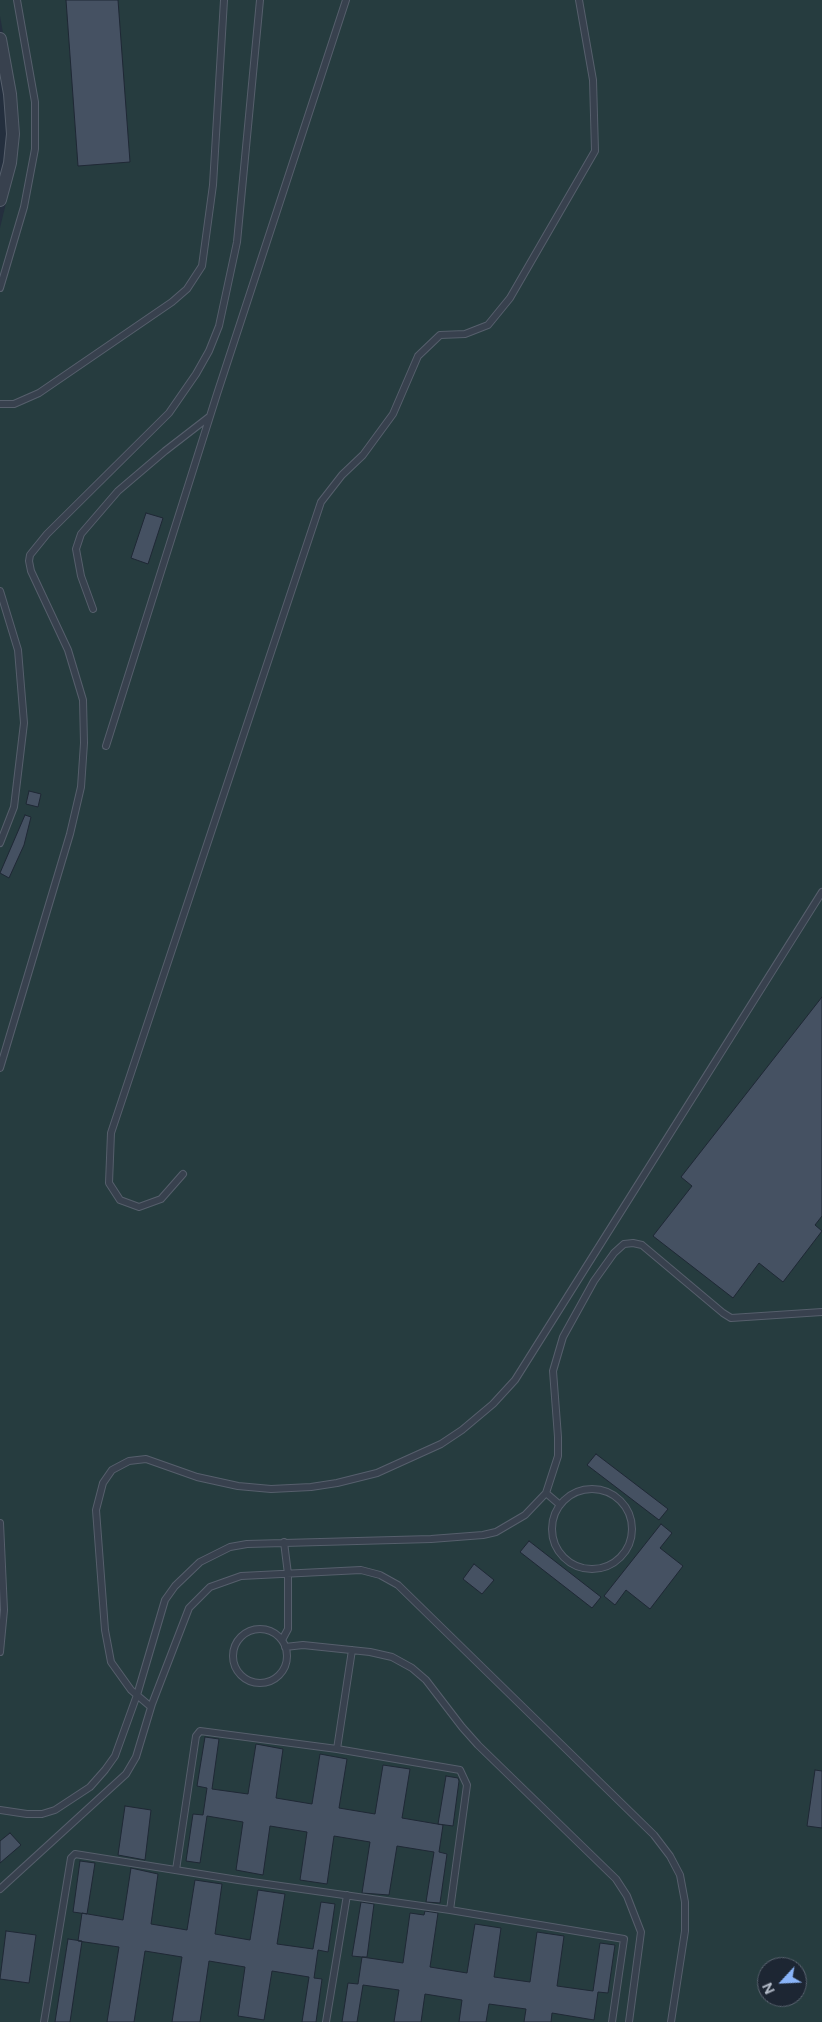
<!DOCTYPE html>
<style>
body{margin:0}
#map{position:relative;width:822px;height:2022px;overflow:hidden;background:#242f3e;font-family:Figtree,sans-serif}
canvas{display:block}
.north{position:absolute;left:757px;top:1957px;width:50px;height:50px;box-sizing:border-box;background:#1d2633;border:1px solid #59626f;border-radius:50%;rotate:245deg;font-size:14px;font-weight:700;line-height:20px;text-align:center;color:#b4bcc9}
.north::after{content:'';display:block;margin:auto;width:18px;height:22px;background:#8ab4f8;clip-path:polygon(50% 0,100% 100%,50% 72%,0 100%)}
</style>
<div id="map">
<canvas width="822" height="2022"></canvas>
<div class="north">N</div>
</div>
<script>
const g = document.querySelector('canvas').getContext('2d');
g.lineJoin = 'round';
function fillPath(path, color) {
  g.fillStyle = color;
  g.fill(path, 'evenodd');
}
function poly(rows) {
  const path = new Path2D();
  for (const r of rows) {
    if (r.length === 3) {
      path.moveTo(r[0] + r[2], r[1]);
      path.arc(r[0], r[1], r[2], 0, 2 * Math.PI);
      continue;
    }
    path.moveTo(r[0], r[1]);
    for (let i = 2; i < r.length; i += 2) path.lineTo(r[i], r[i + 1]);
  }
  return path;
}
function strokePath(path, color, width, dash) {
  g.strokeStyle = color;
  g.lineWidth = width;
  g.lineCap = dash ? 'butt' : 'round';
  g.setLineDash(dash || []);
  g.stroke(path);
}
const green = poly([
 [0,0,822,0,822,2022,0,2022,0,228,17,157,17,110,0,16],
 [767,1967,797,1967,797,1997,767,1997]
]);
const building = poly([
 [66,0,118,0,130,162,78,166,66,0],
 [146,513,163,518,148,564,131,558,146,513],
 [29,791,41,794,38,807,26,804,29,791],
 [25,815,31,817,24,845,9,878,0,873,25,815],
 [822,997,822,1216,815,1225,822,1231,783,1282,759,1263,733,1298,653,1236,692,1186,681,1177,822,997],
 [596,1454,668,1509,659,1520,587,1465,596,1454],
 [661,1524,672,1533,660,1548,683,1566,650,1609,626,1590,615,1605,604,1596,661,1524],
 [529,1541,601,1597,592,1608,520,1552,529,1541],
 [474,1564,494,1580,482,1594,463,1579,474,1564],
 [205,1737,219,1739,212,1789,248,1794,256,1744,283,1749,276,1798,312,1804,320,1754,347,1759,339,1808,375,1814,383,1765,410,1769,402,1818,443,1825,439,1852,447,1854,440,1903,426,1902,434,1852,397,1846,389,1895,362,1893,370,1842,334,1836,327,1884,300,1880,307,1832,270,1826,263,1875,236,1870,243,1822,207,1816,200,1863,186,1861,193,1814,203,1815,207,1788,197,1786,205,1737],
 [815,1770,822,1771,822,1828,807,1826,815,1770],
 [446,1776,458,1778,459,1781,453,1826,438,1824,446,1776],
 [125,1806,151,1810,145,1860,118,1855,125,1806],
 [10,1833,21,1845,0,1863,0,1841,10,1833],
 [80,1861,95,1863,87,1914,73,1912,80,1861],
 [131,1868,158,1874,151,1924,187,1930,195,1880,222,1884,215,1934,250,1940,258,1890,285,1894,277,1944,313,1949,321,1902,335,1904,328,1952,318,1950,314,1978,322,1979,316,2022,302,2022,309,1977,272,1971,264,2020,238,2016,245,1967,209,1961,200,2022,172,2022,182,1957,145,1951,134,2022,107,2022,119,1947,78,1941,82,1913,123,1920,131,1868],
 [361,1902,374,1904,367,1957,362,1957,403,1963,410,1913,424,1915,425,1911,438,1913,430,1967,467,1973,475,1924,501,1928,494,1977,530,1982,537,1932,564,1936,557,1986,593,1991,600,1943,615,1945,608,1993,598,1992,594,2020,552,2013,551,2022,524,2022,526,2009,489,2004,486,2022,459,2022,462,2000,425,1994,421,2022,394,2022,399,1990,363,1985,357,2022,342,2022,348,1983,358,1984,362,1957,352,1956,361,1902],
 [6,1931,36,1935,29,1983,0,1979,6,1931],
 [68,1939,82,1941,70,2022,55,2022,68,1939]
]);
const lane = poly([
 [0,288,24,207,35,149,35,102,17,0],
 [0,404,14,404,39,393,172,302,187,289,202,266,213,185,224,0],
 [0,591,18,650,24,723,14,807,0,843],
 [93,609,81,576,76,549,81,534,118,491,165,451,209,417],
 [106,746,217,394,346,0],
 [0,1068,70,834,81,787,84,743,83,700,68,650,31,571,29,561,30,555,47,534,169,413,196,374,209,351,219,326,237,242,260,0],
 [183,1174,161,1199,139,1207,120,1200,109,1183,111,1133,321,502,342,475,363,455,393,414,418,356,440,335,465,334,488,325,510,298,595,151,593,80,579,0],
 [592,1529,40],
 [546,1493,560,1505],
 [0,1523,4,1610,0,1652],
 [260,1656,27],
 [282,1640,288,1629,288,1574,284,1542],
 [285,1647,303,1645,370,1652,392,1657,412,1668,426,1680,462,1727,478,1745,616,1879,627,1896,641,1932,629,2022],
 [151,1707,131,1690,111,1662,105,1630,96,1510,103,1483,112,1470,129,1461,146,1459,197,1477,238,1486,271,1489,311,1487,337,1483,377,1473,441,1444,462,1430,493,1404,515,1380,822,892],
 [337,1749,352,1650],
 [0,1810,27,1814,42,1814,55,1810,90,1787,105,1770,115,1756,137,1695,165,1600,175,1586,200,1562,230,1547,247,1544,431,1539,483,1535,496,1532,525,1515,546,1493,558,1456,558,1437,553,1371,563,1337,594,1281,614,1253,624,1244,633,1243,642,1245,723,1313,731,1318,822,1312],
 [176,1870,196,1736,200,1731,337,1749,460,1770,467,1785,450,1910],
 [0,1889,126,1774,136,1757,152,1704,189,1608,210,1587,241,1576,361,1570,380,1575,398,1585,654,1835,670,1856,680,1875,685,1902,685,1931,671,2022],
 [44,2022,71,1858,75,1854,238,1880,450,1910,624,1939,612,2022],
 [326,2022,347,1895]
]);
const street = poly([
 [0,39,10,94,13,134,10,163,0,200]
]);
fillPath(green, '#263c3f');
fillPath(building, '#455162');
strokePath(building, '#1f2835', 1);
strokePath(lane, '#565f6c', 8);
strokePath(street, '#565f6c', 14);
strokePath(lane, '#38414e', 6);
strokePath(street, '#38414e', 12);
</script>
